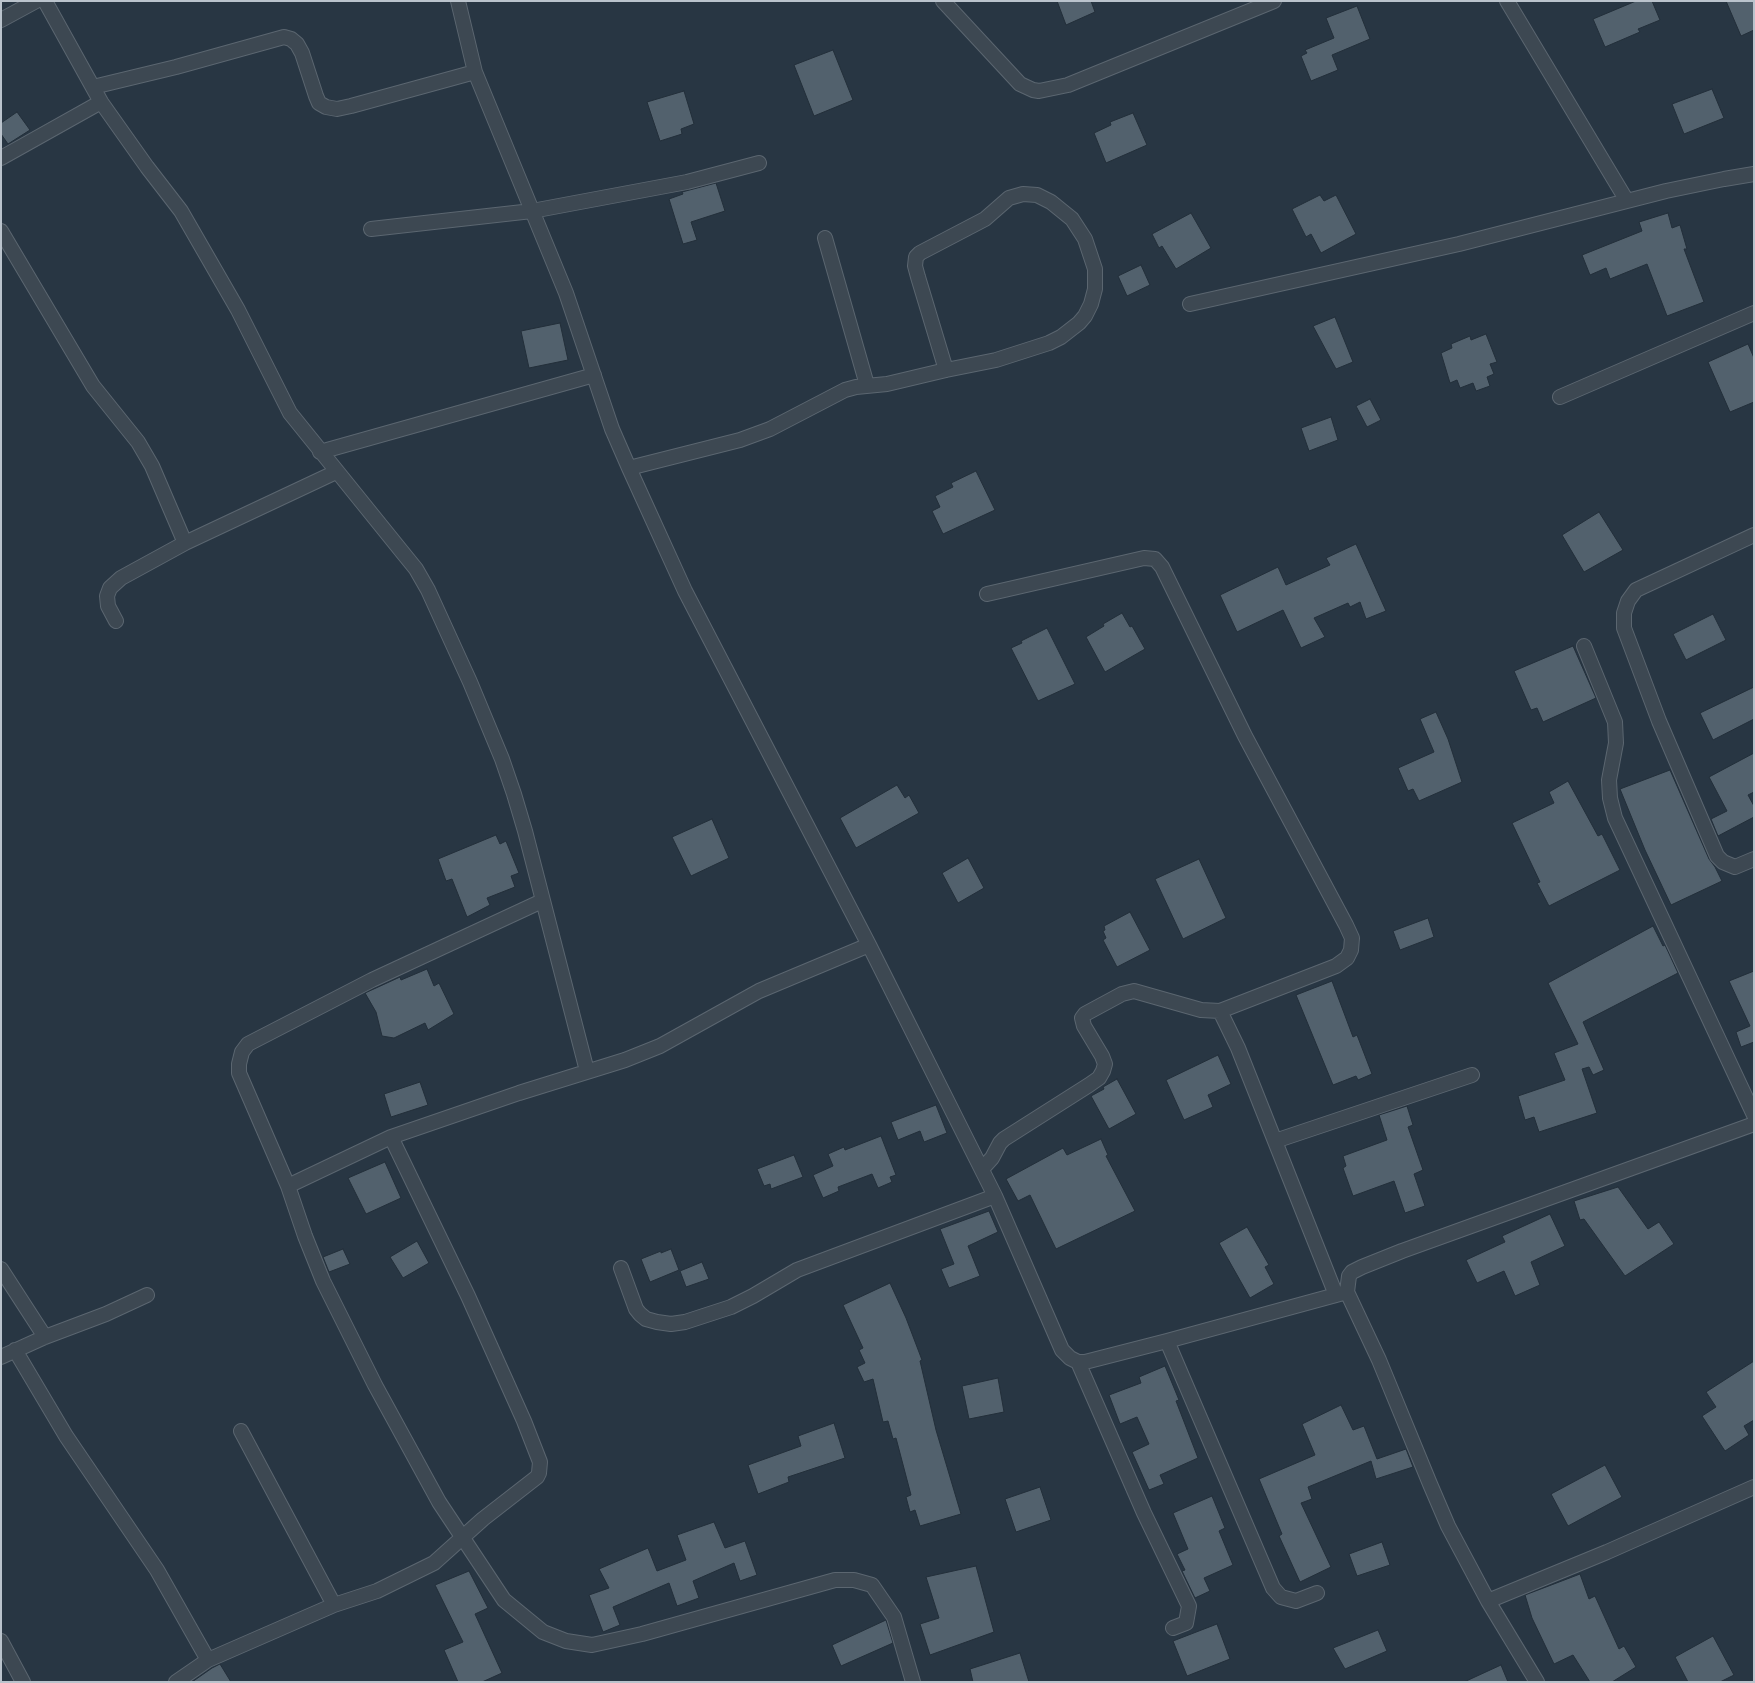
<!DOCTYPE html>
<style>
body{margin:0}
#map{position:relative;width:1755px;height:1683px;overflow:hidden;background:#283643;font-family:Montserrat,sans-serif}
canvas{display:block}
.frame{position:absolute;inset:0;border:2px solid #bac3cc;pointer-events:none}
</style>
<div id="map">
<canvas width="1755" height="1683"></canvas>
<div class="frame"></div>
</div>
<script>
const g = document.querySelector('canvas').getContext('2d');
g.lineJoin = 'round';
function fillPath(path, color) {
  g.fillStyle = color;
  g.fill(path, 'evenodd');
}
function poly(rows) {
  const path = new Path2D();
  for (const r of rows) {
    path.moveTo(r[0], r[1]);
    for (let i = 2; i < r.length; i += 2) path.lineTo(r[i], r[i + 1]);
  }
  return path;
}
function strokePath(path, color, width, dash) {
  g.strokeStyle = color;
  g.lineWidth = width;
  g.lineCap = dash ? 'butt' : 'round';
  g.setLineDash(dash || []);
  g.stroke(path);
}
const building = poly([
 [1057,1,1091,1,1095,12,1066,25,1057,1],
 [1636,1,1652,1,1660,20,1638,29,1640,32,1605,47,1593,19,1636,1],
 [1726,1,1754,1,1754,30,1741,36,1726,1],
 [1357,6,1370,39,1332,55,1338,70,1311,81,1301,56,1307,53,1305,50,1334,38,1326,18,1357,6],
 [833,50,853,100,814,116,794,65,833,50],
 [1712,89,1724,118,1684,134,1672,104,1712,89],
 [684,91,694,124,681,129,682,134,660,141,647,102,684,91],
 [17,112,30,130,8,144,1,134,1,123,17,112],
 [1133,113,1147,145,1106,163,1094,133,1111,125,1110,122,1133,113],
 [716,183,725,211,691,222,697,240,683,244,669,199,683,194,682,192,716,183],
 [1320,195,1324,201,1336,195,1356,234,1321,253,1311,234,1306,237,1292,209,1320,195],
 [1191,213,1211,248,1176,269,1162,246,1159,248,1152,234,1191,213],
 [1668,213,1672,228,1680,225,1687,249,1684,249,1704,302,1667,316,1647,264,1610,279,1606,268,1590,275,1582,255,1642,231,1639,222,1668,213],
 [1141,265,1150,285,1127,296,1118,276,1141,265],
 [1335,317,1353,362,1336,369,1313,326,1335,317],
 [560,323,568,360,529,368,521,331,560,323],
 [1486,334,1497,362,1490,364,1494,374,1487,377,1490,386,1476,391,1473,383,1460,388,1457,380,1450,383,1441,353,1452,348,1451,344,1470,336,1471,340,1486,334],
 [1748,344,1754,358,1754,402,1730,412,1708,362,1748,344],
 [1370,399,1381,420,1367,427,1356,406,1370,399],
 [1331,417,1338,440,1309,451,1301,428,1331,417],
 [976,471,995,510,943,534,932,511,940,507,935,496,953,487,951,483,976,471],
 [1599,512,1623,550,1584,572,1562,535,1599,512],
 [1356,544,1386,611,1366,619,1360,602,1350,607,1348,603,1314,618,1325,637,1301,648,1283,610,1237,632,1220,595,1278,567,1286,585,1330,565,1326,558,1356,544],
 [1122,613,1130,627,1132,626,1145,649,1105,672,1086,637,1104,626,1103,624,1122,613],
 [1713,614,1726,640,1686,660,1673,634,1713,614],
 [1047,628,1075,684,1038,701,1011,648,1022,643,1021,641,1047,628],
 [1573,646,1596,698,1543,722,1537,708,1531,710,1514,671,1573,646],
 [1754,687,1754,719,1713,740,1700,713,1754,687],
 [1436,712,1448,739,1462,782,1419,801,1413,789,1408,791,1398,768,1434,752,1420,719,1436,712],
 [1754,753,1754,792,1748,795,1754,806,1754,817,1718,836,1711,819,1727,811,1709,777,1754,753],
 [1670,770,1709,859,1715,867,1722,881,1671,905,1645,850,1620,789,1670,770],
 [1568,781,1598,836,1602,834,1620,870,1549,906,1537,883,1540,882,1512,823,1554,803,1549,792,1568,781],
 [897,785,905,798,909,795,919,813,856,848,840,818,897,785],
 [712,819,729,858,691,876,672,837,712,819],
 [496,835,500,844,506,841,519,873,511,876,515,887,487,898,490,905,467,917,452,879,446,881,438,859,496,835],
 [968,858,984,888,958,903,942,873,968,858],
 [1199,859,1226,918,1183,939,1155,879,1199,859],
 [1130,912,1150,950,1117,967,1103,940,1106,938,1103,931,1105,930,1104,926,1130,912],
 [1428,918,1434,937,1400,950,1393,931,1428,918],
 [1653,926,1663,946,1665,945,1678,973,1583,1022,1604,1070,1593,1075,1589,1067,1582,1069,1597,1113,1539,1132,1534,1117,1525,1120,1518,1096,1565,1080,1554,1053,1578,1044,1548,983,1653,926],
 [427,969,434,986,439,983,454,1014,428,1030,425,1023,394,1038,382,1036,376,1012,365,993,400,977,401,980,427,969],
 [1754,971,1754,1042,1741,1047,1736,1032,1750,1026,1729,981,1754,971],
 [1332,981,1353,1037,1357,1035,1372,1074,1358,1080,1356,1076,1333,1085,1296,995,1332,981],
 [1218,1055,1231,1084,1208,1095,1213,1107,1184,1120,1166,1080,1218,1055],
 [1117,1079,1136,1114,1109,1129,1091,1096,1104,1089,1103,1087,1117,1079],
 [420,1082,428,1105,391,1117,384,1094,420,1082],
 [936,1105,947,1133,924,1142,920,1131,898,1140,891,1122,936,1105],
 [1407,1106,1413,1125,1408,1127,1423,1170,1414,1174,1425,1206,1405,1213,1394,1181,1353,1196,1343,1168,1346,1166,1343,1156,1387,1140,1379,1115,1407,1106],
 [881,1136,896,1175,890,1177,892,1182,878,1188,872,1174,838,1187,839,1191,823,1198,813,1175,833,1166,828,1154,844,1147,845,1150,881,1136],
 [1101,1139,1108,1155,1106,1156,1135,1211,1056,1249,1030,1195,1018,1201,1006,1179,1063,1148,1067,1155,1101,1139],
 [794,1155,803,1177,771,1189,770,1184,764,1186,757,1169,794,1155],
 [385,1162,401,1198,366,1214,348,1178,385,1162],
 [1618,1187,1648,1229,1659,1222,1674,1244,1625,1276,1584,1219,1580,1220,1574,1201,1618,1187],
 [989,1211,998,1232,968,1246,980,1276,949,1288,941,1269,954,1264,940,1229,989,1211],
 [1550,1214,1565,1246,1531,1262,1540,1285,1515,1296,1504,1271,1477,1283,1466,1260,1505,1242,1502,1236,1550,1214],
 [1247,1227,1269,1265,1265,1267,1274,1284,1250,1298,1219,1243,1247,1227],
 [417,1241,429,1263,403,1278,390,1257,417,1241],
 [343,1249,350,1264,329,1272,323,1257,343,1249],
 [671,1249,679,1270,650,1282,641,1259,661,1251,661,1253,671,1249],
 [702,1262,709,1279,686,1287,680,1271,702,1262],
 [890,1283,906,1318,922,1360,920,1361,936,1430,961,1514,920,1526,915,1510,910,1512,906,1497,911,1495,896,1438,893,1439,888,1421,883,1422,873,1379,864,1382,857,1367,865,1363,859,1350,863,1348,843,1305,890,1283],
 [1754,1361,1754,1420,1744,1426,1749,1435,1725,1451,1702,1416,1716,1407,1706,1392,1754,1361],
 [1165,1366,1179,1400,1176,1401,1198,1458,1160,1475,1164,1484,1149,1490,1132,1452,1149,1444,1137,1417,1120,1424,1109,1395,1141,1383,1139,1377,1165,1366],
 [998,1378,1004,1412,969,1419,962,1386,998,1378],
 [1341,1405,1353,1430,1364,1426,1377,1459,1406,1449,1413,1467,1376,1479,1371,1461,1308,1487,1312,1499,1301,1503,1331,1567,1300,1582,1279,1536,1282,1534,1259,1479,1315,1455,1302,1424,1341,1405],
 [834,1423,845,1458,788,1477,789,1482,758,1494,748,1465,801,1446,798,1436,834,1423],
 [1605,1465,1622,1497,1568,1526,1551,1494,1605,1465],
 [1040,1487,1051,1520,1016,1532,1005,1499,1040,1487],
 [1212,1496,1225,1528,1219,1531,1233,1565,1204,1578,1210,1591,1195,1598,1182,1571,1185,1570,1177,1554,1188,1549,1173,1513,1212,1496],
 [714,1522,725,1548,745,1541,757,1575,740,1581,734,1563,693,1581,699,1598,677,1606,669,1583,613,1607,620,1625,603,1632,589,1595,609,1588,599,1569,648,1548,657,1571,686,1560,677,1535,714,1522],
 [1382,1542,1390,1565,1357,1576,1349,1554,1382,1542],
 [976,1566,994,1632,930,1655,920,1624,939,1618,926,1577,976,1566],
 [469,1571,488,1608,475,1614,502,1673,482,1682,458,1682,444,1650,463,1642,435,1585,469,1571],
 [1580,1574,1589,1599,1595,1596,1619,1649,1624,1646,1636,1667,1612,1682,1590,1682,1573,1655,1554,1664,1532,1618,1525,1595,1580,1574],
 [886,1620,893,1643,841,1666,832,1645,886,1620],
 [1217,1624,1230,1659,1187,1676,1173,1641,1217,1624],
 [1378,1630,1387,1651,1345,1669,1333,1648,1378,1630],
 [1713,1636,1734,1675,1720,1682,1688,1682,1675,1657,1713,1636],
 [1020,1653,1029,1682,973,1682,970,1669,1020,1653],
 [220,1664,231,1682,192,1682,212,1668,220,1664],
 [1501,1665,1508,1682,1464,1682,1501,1665]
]);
const street = poly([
 [45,1,101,102,147,167,181,211,238,310,290,413,403,553,416,569,428,590,470,682,502,759,514,794,525,831,587,1071],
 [458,1,475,72,566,293,612,429,629,468,685,591,869,945,995,1196,1062,1350,1070,1358,1078,1362,1085,1362,1167,1341,1347,1292],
 [943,1,1020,84,1033,90,1039,91,1068,85,1274,1],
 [1507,1,1627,201],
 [1,20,36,1],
 [93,87,176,67,284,37,291,39,297,44,302,53,316,96,319,103,326,107,337,109,351,106,475,72],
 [1,158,101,102],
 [371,229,532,211,687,182,759,163],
 [1,231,93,386,138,442,152,466,185,543],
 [825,238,867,385],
 [1190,304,1459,244,1666,191,1724,179,1754,174],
 [1560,397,1754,313],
 [320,452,594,375],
 [629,468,740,440,770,429,845,390,856,387,887,384,946,370,996,360,1049,343,1061,337,1079,323,1085,316,1091,304,1095,289,1095,269,1085,239,1072,219,1051,202,1037,195,1023,194,1009,198,985,219,920,253,916,257,915,266,918,277,946,370],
 [1754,535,1636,590,1628,601,1624,613,1624,628,1659,721,1717,856,1723,862,1735,867,1754,859],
 [987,594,1144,558,1155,559,1162,567,1245,736,1346,925,1352,938,1351,950,1347,958,1336,966,1220,1011,1238,1048,1336,1295],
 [116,621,108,606,107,596,110,588,121,578,185,543,336,472],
 [1584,646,1615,722,1616,743,1609,780,1610,798,1615,818,1754,1115],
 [542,901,372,980,248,1044,242,1052,239,1064,239,1073,288,1186,305,1236,323,1281,375,1385,439,1502,504,1600,543,1632,566,1641,592,1645,642,1634,835,1580,854,1580,872,1585,894,1617,913,1682],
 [1275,1141,1472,1075],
 [982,1169,992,1158,1000,1143,1004,1139,1089,1085,1099,1078,1103,1071,1105,1064,1102,1056,1084,1026,1082,1018,1085,1014,1122,994,1134,991,1201,1010,1220,1011],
 [288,1186,391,1137,519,1093,625,1060,660,1046,759,991,869,945],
 [621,1268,636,1309,640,1314,646,1319,657,1322,671,1324,685,1322,731,1307,753,1296,797,1270,995,1196],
 [1,1269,45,1337],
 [1167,1341,1273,1588,1281,1597,1296,1601,1317,1593],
 [15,1350,66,1436,157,1570,208,1660],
 [1,1357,45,1337,106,1314,147,1295],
 [1078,1362,1144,1513,1189,1606,1186,1623,1173,1628],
 [241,1431,334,1605],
 [1488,1601,1607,1552,1754,1487],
 [1,1641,23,1682],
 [176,1682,208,1660,334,1605,377,1591,434,1563,483,1519,537,1477,539,1473,540,1462,524,1421,468,1296,391,1137],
 [1537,1682,1488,1601,1448,1526,1430,1484,1379,1360,1347,1292,1349,1276,1352,1272,1362,1267,1402,1251,1754,1124]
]);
fillPath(building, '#52616d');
strokePath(building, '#232f3a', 1);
strokePath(street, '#5b6670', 16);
strokePath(street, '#3d4852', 14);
</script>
